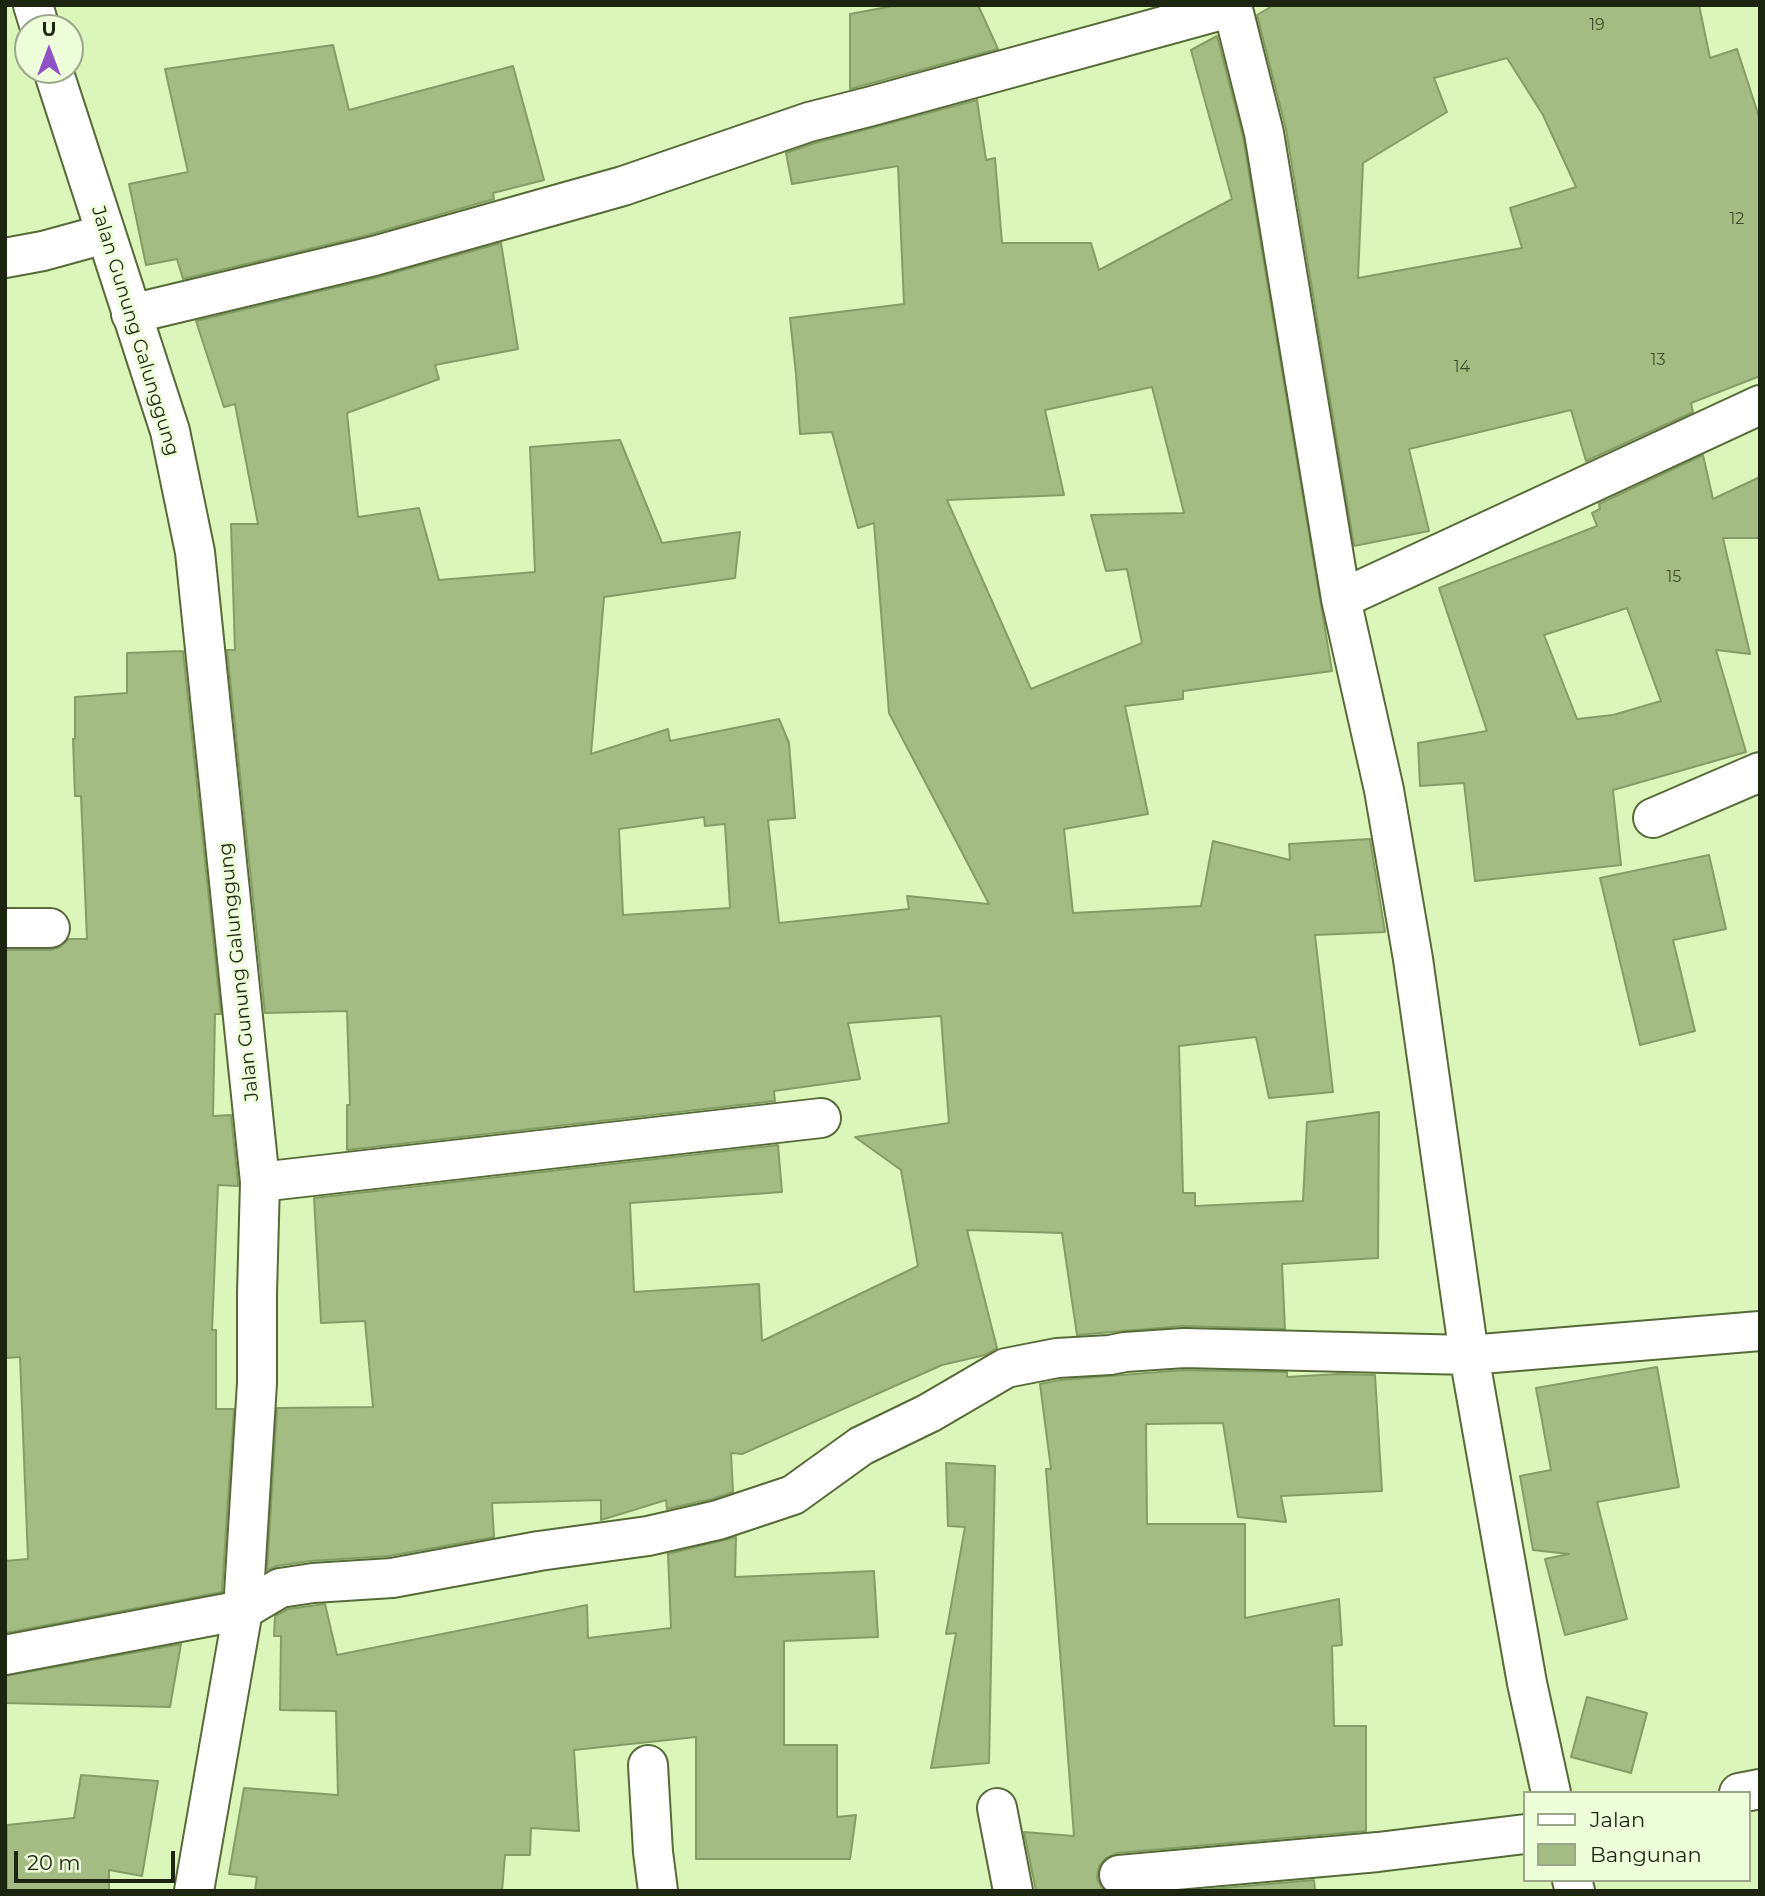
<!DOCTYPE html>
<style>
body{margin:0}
#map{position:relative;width:1765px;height:1896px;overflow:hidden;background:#dbf5ba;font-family:Montserrat,sans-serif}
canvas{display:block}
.frame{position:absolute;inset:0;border:7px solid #1c250f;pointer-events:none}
.legend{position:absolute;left:1523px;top:1791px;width:228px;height:91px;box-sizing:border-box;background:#eefedb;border:2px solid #9aa789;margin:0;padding:9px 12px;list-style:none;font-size:21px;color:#1c250f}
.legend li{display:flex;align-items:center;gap:14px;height:35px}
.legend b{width:35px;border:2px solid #9aa789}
.north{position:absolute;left:14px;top:14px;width:70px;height:70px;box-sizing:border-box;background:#eefedb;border:2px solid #9aa789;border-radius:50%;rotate:0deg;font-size:19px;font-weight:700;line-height:28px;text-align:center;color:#1c250f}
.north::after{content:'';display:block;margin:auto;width:24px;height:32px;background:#9252c7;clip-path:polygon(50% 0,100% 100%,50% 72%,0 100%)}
.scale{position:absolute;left:14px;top:1851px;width:161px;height:32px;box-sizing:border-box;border:4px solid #1c250f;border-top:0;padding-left:9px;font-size:21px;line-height:24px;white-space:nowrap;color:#1c250f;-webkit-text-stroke:5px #eefedb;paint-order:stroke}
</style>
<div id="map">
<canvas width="1765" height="1896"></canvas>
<div class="frame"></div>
<ul class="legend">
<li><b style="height:9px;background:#fff"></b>Jalan</li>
<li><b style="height:19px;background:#a4bc84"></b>Bangunan</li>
</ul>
<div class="north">U</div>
<div class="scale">20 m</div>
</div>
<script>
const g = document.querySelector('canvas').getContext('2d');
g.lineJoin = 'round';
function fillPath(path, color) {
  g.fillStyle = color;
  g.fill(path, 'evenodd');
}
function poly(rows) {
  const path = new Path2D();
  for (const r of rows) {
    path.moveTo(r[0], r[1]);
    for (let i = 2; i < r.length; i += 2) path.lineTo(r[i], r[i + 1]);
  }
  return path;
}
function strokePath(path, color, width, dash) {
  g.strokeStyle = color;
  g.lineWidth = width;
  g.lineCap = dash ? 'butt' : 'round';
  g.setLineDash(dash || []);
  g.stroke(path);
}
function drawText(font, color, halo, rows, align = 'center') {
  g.font = font + ' Montserrat,sans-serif';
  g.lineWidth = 6;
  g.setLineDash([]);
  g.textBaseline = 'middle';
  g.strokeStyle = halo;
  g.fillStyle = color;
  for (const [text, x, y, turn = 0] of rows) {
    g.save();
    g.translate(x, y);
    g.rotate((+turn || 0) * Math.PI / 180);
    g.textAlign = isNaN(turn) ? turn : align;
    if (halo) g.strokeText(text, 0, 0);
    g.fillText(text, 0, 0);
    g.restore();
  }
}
const building = poly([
 [898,5,978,5,998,49,850,89,850,14,898,5],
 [1274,5,1699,5,1710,58,1737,49,1760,120,1760,376,1691,403,1693,412,1586,461,1571,410,1409,449,1429,531,1354,546,1286,129,1257,15,1274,5],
 [1507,58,1543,115,1576,187,1510,208,1522,248,1358,278,1363,163,1447,112,1434,78,1507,58],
 [1217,36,1243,137,1332,671,1183,691,1183,699,1125,706,1148,814,1064,829,1073,913,1201,906,1213,841,1290,860,1289,844,1370,839,1385,932,1315,935,1333,1092,1269,1098,1256,1037,1179,1046,1183,1193,1195,1193,1195,1206,1303,1201,1307,1122,1379,1112,1378,1258,1282,1264,1285,1329,1183,1326,1077,1335,1062,1233,967,1230,997,1348,985,1355,942,1365,742,1454,731,1453,733,1492,712,1499,667,1509,666,1500,601,1520,601,1500,492,1503,494,1537,389,1556,310,1561,277,1566,267,1570,277,1408,373,1407,365,1321,321,1323,314,1198,778,1145,782,1192,630,1203,634,1292,759,1284,762,1341,918,1266,901,1170,855,1137,949,1123,941,1016,848,1023,860,1079,774,1091,775,1101,347,1150,347,1105,350,1105,347,1011,265,1013,227,650,235,650,231,524,258,524,235,404,224,407,196,321,379,277,501,243,518,349,435,365,439,379,347,413,358,517,419,508,439,580,535,572,530,447,620,440,662,543,740,532,735,578,604,597,591,754,668,729,670,741,779,719,789,743,795,818,768,820,779,923,909,909,907,896,989,904,889,713,874,523,858,528,832,432,800,434,796,374,790,318,904,304,898,166,792,184,786,153,815,143,977,100,986,160,995,158,1002,243,1091,243,1099,270,1232,199,1191,50,1217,36],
 [1152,387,1184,513,1091,515,1106,571,1127,569,1142,643,1031,689,947,500,1064,495,1045,410,1152,387],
 [704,817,705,826,725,824,730,908,623,915,619,829,704,817],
 [333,45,349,110,513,66,544,180,493,193,494,199,368,235,183,279,177,259,146,265,129,184,188,172,165,69,333,45],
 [1703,455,1713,499,1760,477,1760,538,1723,538,1750,654,1716,650,1746,752,1613,790,1621,865,1475,881,1464,783,1420,786,1418,743,1487,731,1439,588,1597,526,1592,513,1600,509,1599,504,1703,455],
 [1627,608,1661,701,1613,715,1577,719,1544,635,1627,608],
 [183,651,221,1014,215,1014,213,1116,231,1115,238,1183,238,1186,218,1185,212,1330,216,1330,216,1409,234,1409,222,1592,5,1633,5,1561,28,1559,20,1357,5,1358,5,950,50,950,60,947,69,939,87,939,81,796,75,796,73,739,75,739,75,697,127,693,127,653,183,651],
 [1709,855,1726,929,1673,940,1695,1031,1640,1045,1600,878,1709,855],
 [1657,1367,1679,1487,1597,1502,1627,1619,1565,1635,1545,1559,1569,1554,1533,1550,1520,1476,1551,1470,1536,1388,1657,1367],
 [1184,1370,1287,1372,1287,1377,1338,1374,1375,1375,1382,1491,1281,1496,1286,1522,1238,1517,1223,1423,1146,1424,1147,1524,1245,1524,1245,1618,1339,1599,1342,1645,1332,1646,1334,1726,1366,1726,1366,1831,1117,1853,1106,1858,1099,1866,1097,1878,1101,1887,1105,1891,1036,1891,1024,1832,1074,1836,1046,1469,1051,1469,1040,1384,1060,1380,1184,1370],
 [946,1463,995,1466,989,1763,931,1768,956,1633,946,1634,965,1527,948,1526,946,1463],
 [736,1537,735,1577,874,1571,878,1637,784,1641,784,1745,837,1745,837,1817,856,1815,850,1859,696,1859,696,1737,574,1750,579,1831,531,1828,530,1855,505,1855,502,1891,255,1891,257,1877,229,1874,244,1788,338,1795,336,1711,280,1710,281,1636,274,1636,275,1616,288,1609,325,1604,337,1655,587,1605,588,1638,671,1628,668,1554,736,1537],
 [181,1644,170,1707,5,1703,5,1676,181,1644],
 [1587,1697,1647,1713,1631,1773,1571,1757,1587,1697],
 [81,1775,158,1781,142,1876,109,1870,109,1891,7,1891,7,1825,74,1818,81,1775],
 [1314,1880,1315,1891,1189,1891,1314,1880]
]);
const minor = poly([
 [1232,5,1264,133,1341,599,1384,790,1413,959,1469,1355,1527,1683,1551,1793],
 [5,258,43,251,105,234],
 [131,314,374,256,623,186,809,122,872,106,1233,7],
 [1341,599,1760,405],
 [1653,818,1760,772],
 [5,928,50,928],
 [260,1182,821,1118],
 [5,1655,243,1610,280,1588,313,1583,392,1578,539,1551,648,1536,718,1520,793,1495,861,1446,929,1413,1006,1368,1057,1358,1110,1355,1125,1352,1184,1348,1469,1355,1760,1331],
 [648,1765,653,1852,658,1891],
 [1739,1793,1760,1789],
 [997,1808,1013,1891],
 [1119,1875,1378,1852,1525,1834],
 [1572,1880,1575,1891]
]);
const tertiary = poly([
 [33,5,40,28],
 [53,70,170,431,195,552,260,1182,257,1293,257,1383,243,1610,194,1891]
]);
const numberNames = [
 ["19",1597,25],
 ["12",1737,219],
 ["13",1658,360],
 ["14",1462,367],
 ["15",1674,577]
];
const streetNames = [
 ["Jalan Gunung Galunggung",135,331,73],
 ["Jalan Gunung Galunggung",239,972,-96]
];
fillPath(building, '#a4bc84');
strokePath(building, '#859c66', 2);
strokePath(minor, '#566b37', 42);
strokePath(tertiary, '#566b37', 42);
strokePath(minor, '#fff', 38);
strokePath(tertiary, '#fff', 38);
drawText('16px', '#3e4b2c', null, numberNames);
drawText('19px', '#1c250f', '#eefedb', streetNames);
</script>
